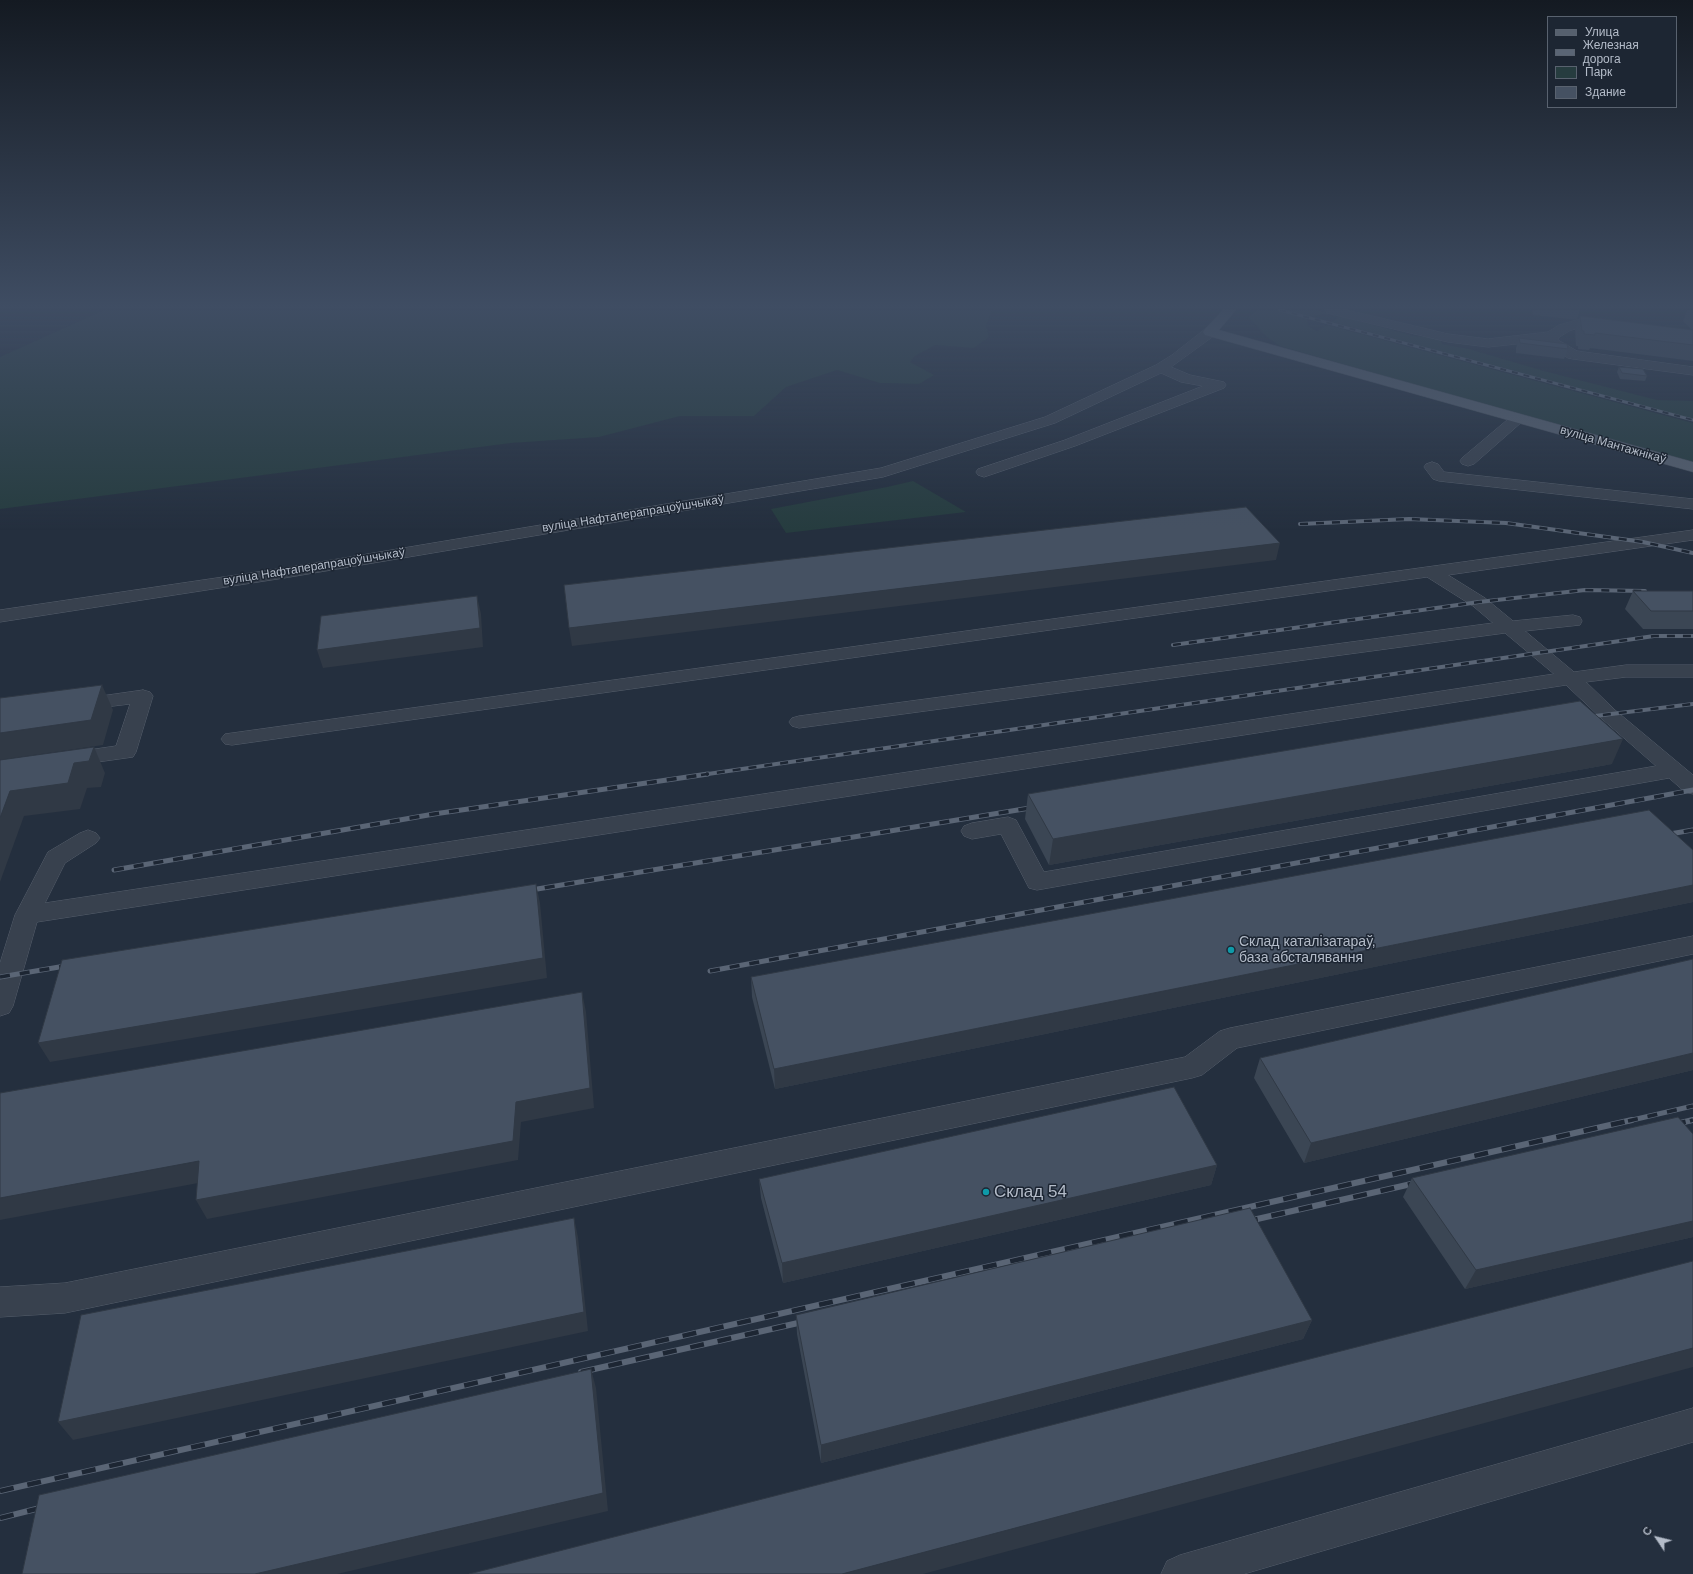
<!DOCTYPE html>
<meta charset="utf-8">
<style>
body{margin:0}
#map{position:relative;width:1693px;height:1574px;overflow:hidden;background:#242f3e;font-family:Arial,sans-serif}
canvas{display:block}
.legend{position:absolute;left:1547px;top:16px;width:130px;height:92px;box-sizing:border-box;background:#1d2633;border:1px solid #59626f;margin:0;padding:5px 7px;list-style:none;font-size:12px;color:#b4bcc9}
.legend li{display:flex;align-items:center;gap:8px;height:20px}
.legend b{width:20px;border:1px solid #59626f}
.north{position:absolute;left:1637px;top:1518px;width:40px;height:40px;-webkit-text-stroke:3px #1d2633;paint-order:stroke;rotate:305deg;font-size:11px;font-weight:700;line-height:16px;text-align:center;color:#b4bcc9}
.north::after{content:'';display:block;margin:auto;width:14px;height:18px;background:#b4bcc9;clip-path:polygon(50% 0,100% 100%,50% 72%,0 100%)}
</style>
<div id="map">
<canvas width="1693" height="1574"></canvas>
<ul class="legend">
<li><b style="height:5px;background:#56606e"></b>Улица</li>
<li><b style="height:5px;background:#5a6575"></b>Железная дорога</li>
<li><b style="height:11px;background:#263c3f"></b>Парк</li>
<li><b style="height:11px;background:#455162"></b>Здание</li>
</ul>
<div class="north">С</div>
</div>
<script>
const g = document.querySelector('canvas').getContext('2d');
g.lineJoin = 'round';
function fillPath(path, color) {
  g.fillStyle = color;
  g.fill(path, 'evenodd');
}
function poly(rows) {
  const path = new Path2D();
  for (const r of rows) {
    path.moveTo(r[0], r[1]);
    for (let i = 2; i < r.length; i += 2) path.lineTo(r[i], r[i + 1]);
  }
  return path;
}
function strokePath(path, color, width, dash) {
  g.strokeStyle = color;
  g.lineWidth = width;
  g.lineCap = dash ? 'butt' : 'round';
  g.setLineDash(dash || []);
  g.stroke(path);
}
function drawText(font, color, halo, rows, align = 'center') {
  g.font = font + ' Arial,sans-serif';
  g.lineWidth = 3;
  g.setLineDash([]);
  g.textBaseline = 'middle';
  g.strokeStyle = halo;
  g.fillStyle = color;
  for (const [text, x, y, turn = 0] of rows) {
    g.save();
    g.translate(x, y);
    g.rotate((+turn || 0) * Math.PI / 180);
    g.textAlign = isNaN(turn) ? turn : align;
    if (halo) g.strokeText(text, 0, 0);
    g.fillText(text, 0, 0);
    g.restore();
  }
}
const green = poly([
 [104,310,992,310,986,325,989,337,974,348,935,345,915,356,910,362,934,375,919,384,880,383,837,370,786,387,754,416,680,416,599,437,511,443,0,509,0,357],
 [1258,310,1316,310,1340,316,1414,336,1440,338,1442,344,1469,349,1544,371,1657,400,1693,401,1693,419,1332,322,1340,316,1325,314,1314,316,1307,320,1308,326,1317,331,1327,325,1693,423,1693,462,1468,400,1280,346,1267,337,1248,317],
 [913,481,966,512,786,533,771,509,887,487]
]);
const minor = poly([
 [1325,310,1347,310,1448,334,1488,339,1548,332,1559,325,1580,319,1608,321,1613,322,1614,325,1613,328,1608,329,1581,327,1569,331,1558,338,1558,340,1577,351,1693,367,1693,375,1573,359,1568,358,1546,345,1544,341,1488,347,1448,342,1327,313,1325,310],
 [1210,328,1215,329,1217,332,1215,335,1171,367,1190,375,1224,382,1226,385,1224,388,1075,446,984,477,978,475,976,472,978,469,1065,440,1203,386,1181,382,1161,373,1055,423,883,477,284,578,0,622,0,610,284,568,881,468,1045,417,1156,365,1172,355,1205,329,1210,328],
 [1518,414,1523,415,1525,418,1523,421,1474,464,1468,466,1462,464,1460,461,1462,458,1513,415,1518,414],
 [1432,462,1438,464,1444,472,1693,499,1693,509,1439,481,1433,479,1424,467,1426,464,1432,462],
 [1693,530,1693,540,1448,575,1485,598,1513,621,1573,615,1580,617,1582,621,1580,625,1525,631,1574,672,1626,665,1693,665,1693,677,1626,677,1586,682,1615,710,1693,775,1693,794,1685,792,1669,778,1037,890,1029,888,1001,834,972,839,964,836,961,831,964,826,972,823,1008,817,1016,820,1044,872,1656,766,1601,718,1566,685,37,922,13,1006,9,1013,0,1016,0,963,15,915,48,852,80,833,88,830,96,833,100,838,96,843,65,863,45,903,1554,674,1505,633,799,728,792,726,789,722,792,718,799,716,1493,623,1473,606,1427,577,232,745,225,744,221,739,225,734,1693,530],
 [143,690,150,692,153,696,136,752,133,757,69,766,61,764,58,759,61,754,116,746,130,704,80,710,73,708,70,704,73,700,143,690],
 [1693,936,1693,954,1237,1048,1202,1075,1192,1078,65,1313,0,1317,0,1287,65,1283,1185,1057,1220,1031,1230,1028,1693,936],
 [1693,1408,1693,1442,1244,1574,1161,1574,1167,1561,1180,1555,1693,1408]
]);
const major = poly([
 [1223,310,1236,310,1219,330,1693,462,1693,472,1205,335,1203,332,1205,329,1223,310]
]);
const railFar3 = poly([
 [1280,310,1693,420]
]);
const railFar2 = poly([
 [1300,524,1409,519,1506,523,1643,542,1693,553],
 [1173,645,1479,602,1585,590,1645,591],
 [1587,717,1693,704],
 [701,775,1654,636,1693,636]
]);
const railFar1 = poly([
 [1664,835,1693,830],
 [114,870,434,814,708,774],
 [525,891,1036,807],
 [710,971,1693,790],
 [0,977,71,965],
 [1628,1121,1693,1106],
 [1690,1121,1693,1120]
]);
const rail = poly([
 [1672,1125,1693,1120],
 [1244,1222,1420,1182],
 [581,1372,807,1321],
 [0,1491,1632,1120],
 [0,1518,48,1506]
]);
const wall = poly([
 [1532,310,1580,310,1577,320,1533,315],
 [1687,310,1693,310,1693,361,1590,348,1589,350,1578,349,1578,346,1576,346,1575,330,1580,316,1692,330,1683,321],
 [1519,338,1568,349,1564,359,1516,353,1516,348],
 [1619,367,1647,376,1645,381,1620,379,1617,372],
 [1633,591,1693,591,1693,629,1643,629,1625,609],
 [1612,764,1049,865,1025,819,1028,794],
 [1693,850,1693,902,775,1089,752,997,751,977],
 [1693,959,1693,1070,1304,1163,1254,1078,1260,1058],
 [1693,1134,1693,1237,1465,1289,1403,1197,1412,1178],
 [1217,1165,1211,1185,783,1283,761,1198,759,1179],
 [796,1315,1312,1320,1303,1339,821,1463,797,1334]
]);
const shadedWall = poly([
 [1280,543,1276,560,572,646,569,628],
 [477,596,481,614,483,647,323,668,317,650],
 [102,685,113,710,103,745,0,760,0,733],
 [1623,739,1612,764,1049,865,1053,839],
 [94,747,105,773,101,787,87,788,80,809,24,816,0,882,0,818,10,791,74,763],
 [536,884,540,903,547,978,50,1062,38,1043],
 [1693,885,1693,902,775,1089,774,1069],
 [582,992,586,1012,594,1108,521,1122,518,1160,207,1219,196,1200],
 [1693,1053,1693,1070,1304,1163,1311,1143],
 [199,1161,209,1181,0,1220,0,1198],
 [1217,1165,1211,1185,783,1283,782,1263],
 [574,1218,578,1237,588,1331,73,1440,58,1422],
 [1693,1221,1693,1237,1465,1289,1476,1270],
 [1312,1320,1303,1339,821,1463,821,1445],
 [1693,1348,1693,1367,923,1574,842,1574],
 [591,1369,596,1388,608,1511,337,1574,255,1574]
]);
const building = poly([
 [1580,316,1693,330,1693,345,1595,333,1595,335,1584,334,1584,331,1582,331,1580,316],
 [1519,338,1567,344,1568,349,1520,343,1519,338],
 [1619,367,1643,369,1647,376,1622,373,1619,367],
 [1246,507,1280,543,569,628,564,585,1246,507],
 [1633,591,1693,591,1693,611,1651,611,1633,591],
 [477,596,480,628,317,650,321,616,477,596],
 [102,685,91,720,0,733,0,698,102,685],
 [1580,701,1623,739,1053,839,1028,794,1580,701],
 [94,747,89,761,74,763,68,783,10,791,0,818,0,760,94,747],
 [1649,810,1693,850,1693,885,774,1069,751,977,1649,810],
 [536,884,543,958,38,1043,62,960,536,884],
 [1693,959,1693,1053,1311,1143,1260,1058,1693,959],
 [582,992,590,1088,516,1102,513,1141,196,1200,199,1161,0,1198,0,1093,582,992],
 [1174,1087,1217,1165,782,1263,759,1179,1174,1087],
 [1678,1117,1693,1134,1693,1221,1476,1270,1412,1178,1678,1117],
 [1250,1208,1312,1320,821,1445,796,1315,1250,1208],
 [574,1218,584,1312,58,1422,81,1315,574,1218],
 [1693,1261,1693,1348,842,1574,469,1574,1693,1261],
 [591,1369,603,1493,255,1574,22,1574,39,1495,591,1369]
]);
const markers = [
 [1231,950,4,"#0f9aa8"],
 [986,1192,4,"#0f9aa8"]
];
const farStreetnames = [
 ["вуліца Мантажнікаў",1613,445,16],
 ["вуліца Нафтаперапрацоўшчыкаў",633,514,-9],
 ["вуліца Нафтаперапрацоўшчыкаў",314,567,-9]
];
const poiNames = [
 ["Склад каталізатараў,",1239,942],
 ["база абсталявання",1239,958]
];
const nearPoinames = [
 ["Склад 54",994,1192]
];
fillPath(green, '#263c3f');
strokePath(minor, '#565f6c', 1);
strokePath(major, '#414a57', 1);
fillPath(minor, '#38414e');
fillPath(major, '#56606e');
strokePath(railFar3, '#5a6575', 3);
strokePath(railFar2, '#5a6575', 4);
strokePath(railFar1, '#5a6575', 5);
strokePath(rail, '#5a6575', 6);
strokePath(railFar3, '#1d2633', 2, [6]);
strokePath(railFar2, '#1d2633', 2.5, [8]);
strokePath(railFar1, '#1d2633', 3.5, [10]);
strokePath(rail, '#1d2633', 4.5, [14]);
fillPath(wall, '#3b4654');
fillPath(shadedWall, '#303945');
fillPath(building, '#455162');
strokePath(building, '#303945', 1);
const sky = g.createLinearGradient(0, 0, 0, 530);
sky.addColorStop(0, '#141a22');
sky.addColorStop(0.58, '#3f4d63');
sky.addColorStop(1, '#3f4d6300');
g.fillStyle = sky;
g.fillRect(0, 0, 1693, 530);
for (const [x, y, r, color] of markers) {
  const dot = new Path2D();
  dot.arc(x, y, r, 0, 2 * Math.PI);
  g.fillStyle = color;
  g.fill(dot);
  strokePath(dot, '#1d2633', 1.5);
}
drawText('12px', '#b4bcc9', '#1d2633', farStreetnames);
drawText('14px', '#b4bcc9', '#1d2633', poiNames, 'left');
drawText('17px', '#b4bcc9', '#1d2633', nearPoinames, 'left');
</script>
